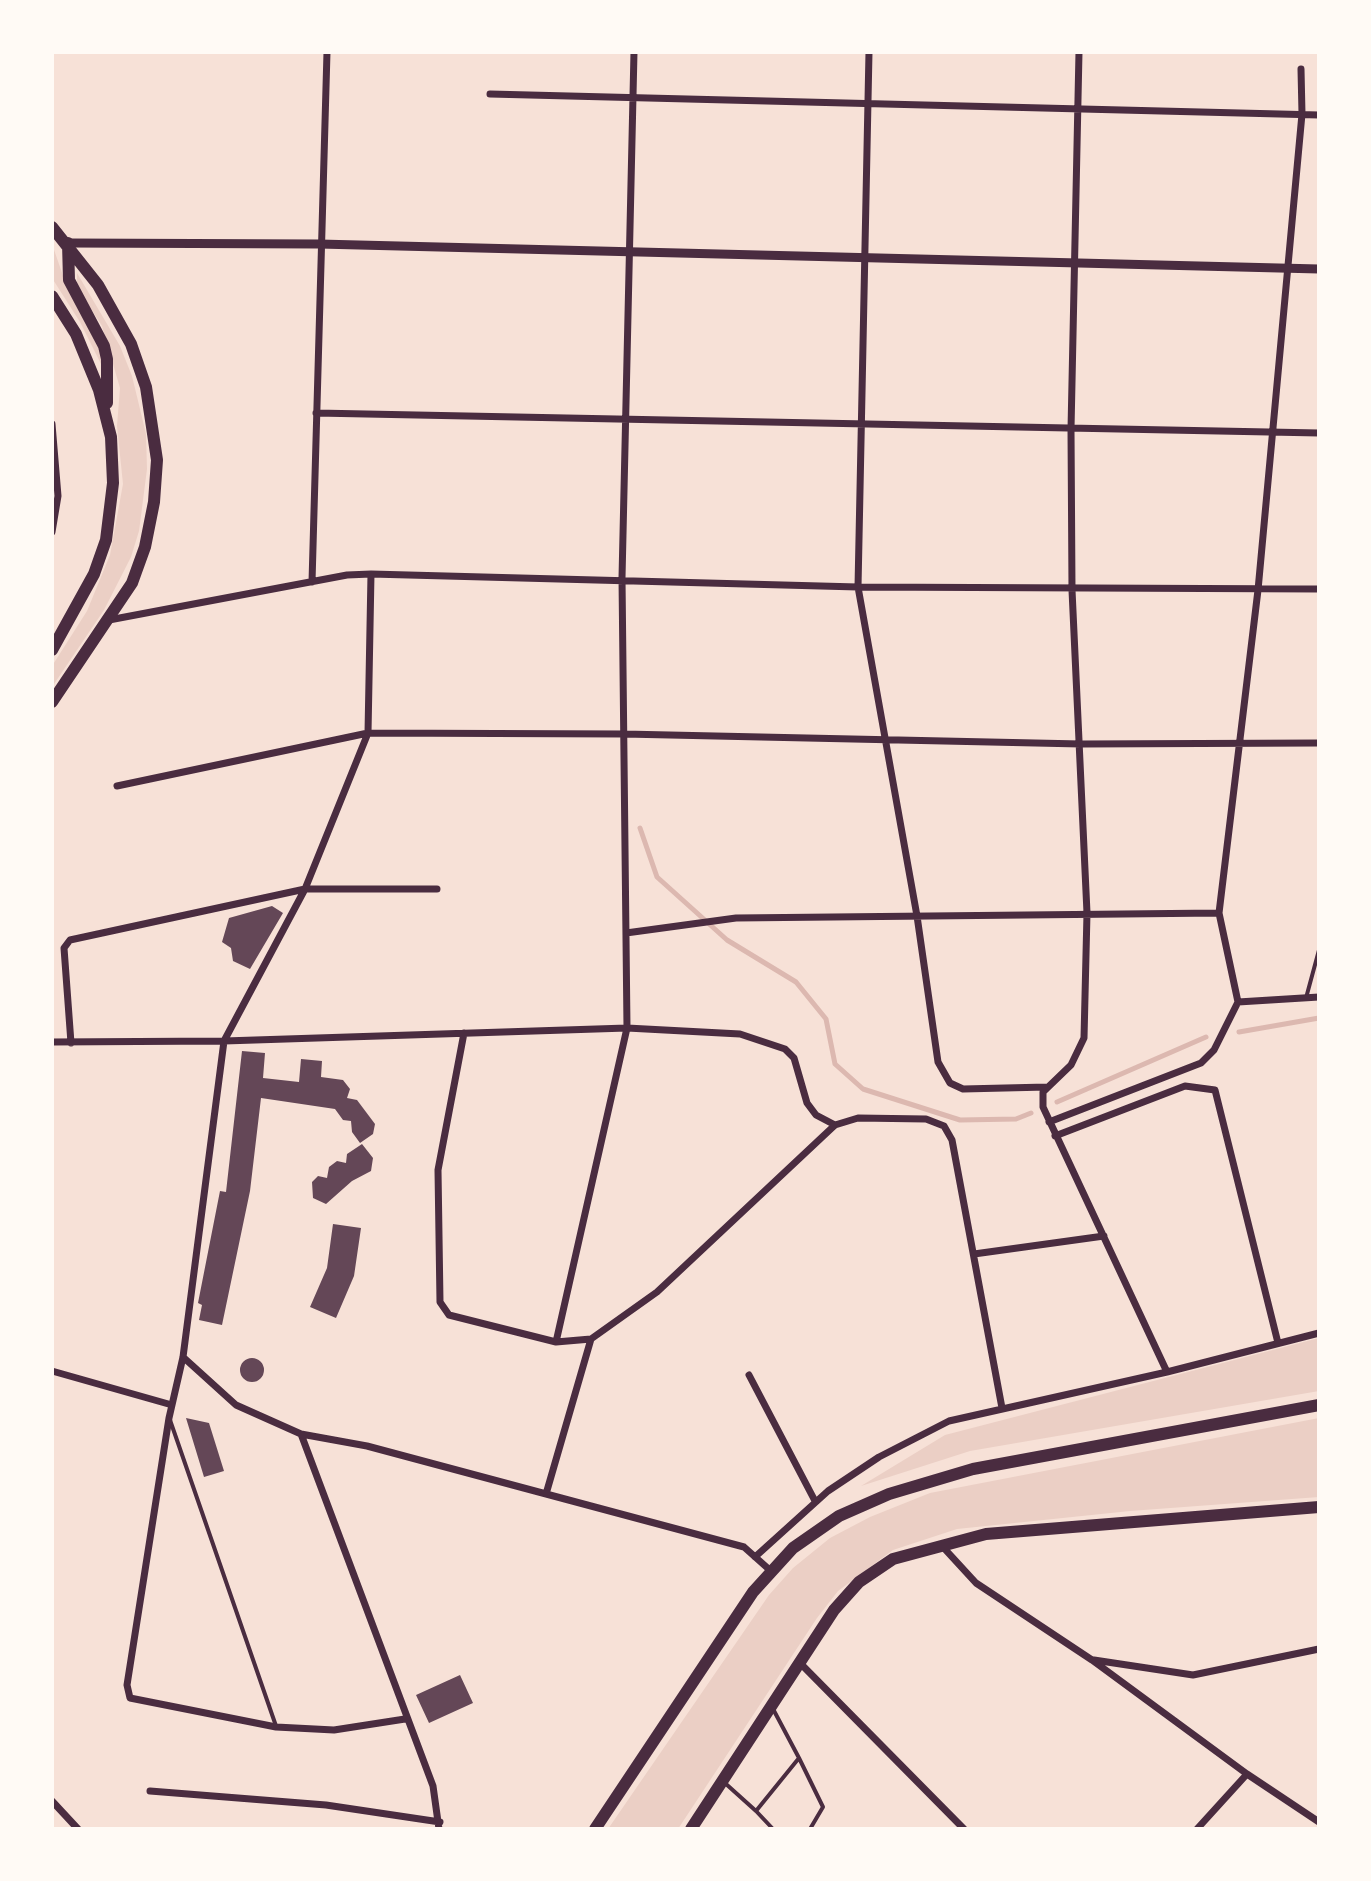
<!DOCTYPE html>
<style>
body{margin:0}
#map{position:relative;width:1371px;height:1881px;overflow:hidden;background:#f7e1d7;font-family:Cabin,sans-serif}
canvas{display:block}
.frame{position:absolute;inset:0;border:54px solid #fffaf5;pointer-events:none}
</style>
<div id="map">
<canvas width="1371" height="1881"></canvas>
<div class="frame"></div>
</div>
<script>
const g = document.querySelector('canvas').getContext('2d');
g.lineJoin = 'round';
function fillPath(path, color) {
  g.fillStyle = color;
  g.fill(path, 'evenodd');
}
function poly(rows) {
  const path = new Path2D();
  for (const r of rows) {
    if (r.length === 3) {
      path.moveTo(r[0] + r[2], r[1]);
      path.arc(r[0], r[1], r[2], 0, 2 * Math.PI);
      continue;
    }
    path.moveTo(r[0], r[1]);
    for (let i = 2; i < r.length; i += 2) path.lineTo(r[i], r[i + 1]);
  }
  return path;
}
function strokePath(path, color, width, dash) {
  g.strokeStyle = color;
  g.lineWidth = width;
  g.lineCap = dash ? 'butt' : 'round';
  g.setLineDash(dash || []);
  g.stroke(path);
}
const green = poly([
 [52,244,68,290,101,352,102,366,80,322,52,278],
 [77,273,120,346,132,376,146,434,147,469,139,531,131,557,104,610,52,687,52,666,87,611,110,555,123,484,117,426,120,388,102,326,77,287],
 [1319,1338,1319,1391,970,1451,861,1486,945,1435],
 [1319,1418,1319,1497,1130,1511,957,1529,893,1550,838,1591,817,1618,678,1829,608,1829,769,1595,793,1568,830,1538,870,1517,930,1493]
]);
const stream = poly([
 [640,828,657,877,727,940,796,982,826,1019,835,1064,863,1089,960,1120,1016,1119,1031,1113],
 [1239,1032,1319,1018],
 [1057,1102,1206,1037]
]);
const building = poly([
 [272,906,283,913,250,969,233,961,231,948,222,942,229,918],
 [242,1051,265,1053,263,1078,299,1082,301,1059,322,1061,321,1077,343,1080,350,1089,347,1098,357,1100,375,1124,373,1134,360,1143,352,1132,351,1121,343,1120,335,1109,261,1098,250,1191,222,1325,199,1320,202,1305,198,1303,220,1191,226,1192],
 [362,1144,373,1158,371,1171,352,1181,326,1204,313,1198,312,1182,318,1176,327,1178,329,1167,337,1161,346,1163,347,1154],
 [333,1224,361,1228,354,1276,336,1318,310,1307,327,1268],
 [252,1370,12],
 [186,1418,209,1423,224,1471,204,1477],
 [460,1675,473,1703,429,1723,416,1695]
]);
const service = poly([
 [1306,998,1319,950],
 [170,1420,276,1726],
 [799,1758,823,1807,810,1829],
 [726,1784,756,1811,799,1758,772,1707],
 [756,1811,773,1829]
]);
const minor = poly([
 [869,52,858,587,917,916,938,1062,950,1083,963,1089,1047,1087],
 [1079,52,1071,429,1072,590,1087,913,1084,1038,1071,1065,1043,1092,1043,1107,1167,1372],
 [1301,69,1302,114,1258,590,1219,913,1238,1002,1319,997],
 [490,94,1319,115],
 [316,413,1319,433],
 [52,424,58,496,52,532],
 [371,574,368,733,305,889,224,1041,183,1357,169,1418,127,1685,130,1698,276,1727,334,1730,405,1719],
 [312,582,327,52],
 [109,620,347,575,371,574,858,587,1319,589],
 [117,786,368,733,624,734,1081,744,1319,743],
 [626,933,736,918,1219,913],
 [464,1033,438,1170,440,1302,449,1315,556,1342,591,1339,657,1292,835,1125,858,1118,926,1119,944,1126,952,1140,1002,1408],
 [52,1042,224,1041,627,1028,740,1034,785,1049,794,1058,807,1103,816,1115,835,1125],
 [71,1043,64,948,70,940,305,889,437,889],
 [1049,1122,1201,1063,1214,1050,1238,1002],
 [1055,1136,1185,1086,1215,1090,1278,1343],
 [974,1254,1104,1236],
 [556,1342,627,1028,622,578,634,52],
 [183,1357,236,1405,301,1434,367,1446,744,1547,772,1572],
 [52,1371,172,1405],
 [749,1375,815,1501],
 [301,1434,433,1786,439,1829],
 [546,1494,591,1339],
 [942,1546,976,1583,1092,1660,1247,1774,1319,1822],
 [755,1557,828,1491,879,1457,949,1421,1167,1372,1319,1333],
 [1094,1660,1193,1675,1319,1649],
 [800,1663,964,1829],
 [150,1791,326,1805,440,1822],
 [52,1801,78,1829],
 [1197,1829,1247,1774]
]);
const tertiary = poly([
 [68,243,319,244,1319,269]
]);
const trunk = poly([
 [52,227,98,285,131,344,146,387,157,460,154,502,145,547,132,583,52,702],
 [68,243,69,280,104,346,107,359,107,403],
 [52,296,76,334,99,390,111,437,113,483,106,540,94,574,52,650],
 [595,1829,753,1592,793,1548,839,1516,889,1494,973,1469,1319,1405],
 [691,1829,834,1610,859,1582,893,1559,986,1534,1319,1507]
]);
fillPath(green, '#ebcfc5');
strokePath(stream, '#dcb8b0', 5);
fillPath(building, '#644757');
strokePath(service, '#4a2c40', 4);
strokePath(minor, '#4a2c40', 7);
strokePath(tertiary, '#4a2c40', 9);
strokePath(trunk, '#4a2c40', 12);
</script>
